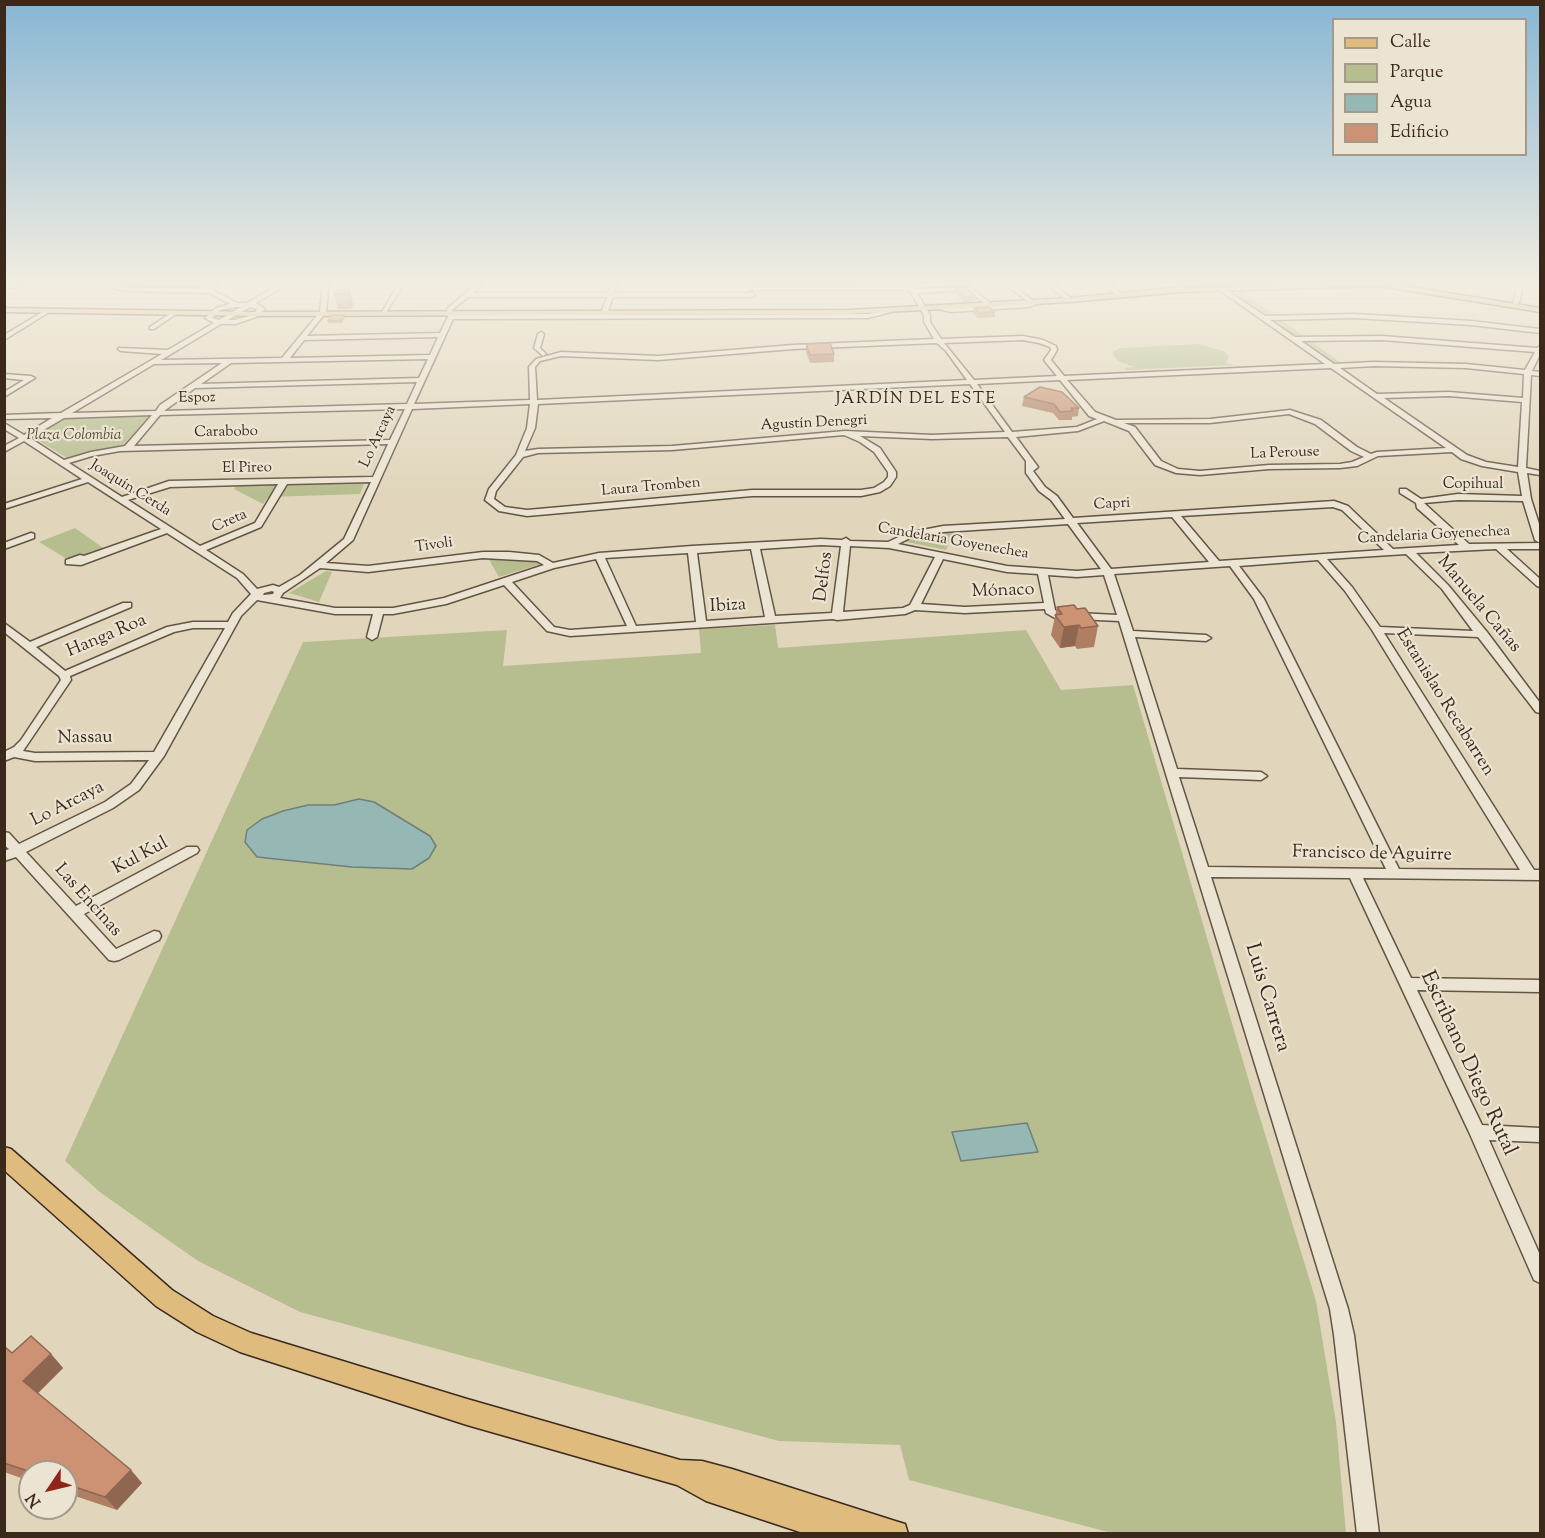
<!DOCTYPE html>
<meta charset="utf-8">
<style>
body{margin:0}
#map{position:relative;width:1545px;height:1538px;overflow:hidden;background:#e1d6bc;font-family:"Sorts Mill Goudy",serif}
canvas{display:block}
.frame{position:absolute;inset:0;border:6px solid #3b291c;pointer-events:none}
.legend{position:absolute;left:1332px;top:18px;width:195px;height:138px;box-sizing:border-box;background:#ece4d3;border:2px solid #a5998a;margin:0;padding:8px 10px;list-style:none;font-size:18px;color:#3b291c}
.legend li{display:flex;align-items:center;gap:12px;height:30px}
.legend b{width:30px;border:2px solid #a5998a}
.north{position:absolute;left:18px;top:1460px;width:60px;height:60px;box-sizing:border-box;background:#ece4d3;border:2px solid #a5998a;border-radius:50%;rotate:235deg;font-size:16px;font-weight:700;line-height:24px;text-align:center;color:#3b291c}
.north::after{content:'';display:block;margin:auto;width:21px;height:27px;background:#8f2418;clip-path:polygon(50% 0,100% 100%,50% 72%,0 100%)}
</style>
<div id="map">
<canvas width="1545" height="1538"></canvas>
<div class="frame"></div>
<ul class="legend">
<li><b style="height:8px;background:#e0bb7e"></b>Calle</li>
<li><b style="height:16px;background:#b6bd8e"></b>Parque</li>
<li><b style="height:16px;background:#95b8b5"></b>Agua</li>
<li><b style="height:16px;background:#cc9273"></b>Edificio</li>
</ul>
<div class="north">N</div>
</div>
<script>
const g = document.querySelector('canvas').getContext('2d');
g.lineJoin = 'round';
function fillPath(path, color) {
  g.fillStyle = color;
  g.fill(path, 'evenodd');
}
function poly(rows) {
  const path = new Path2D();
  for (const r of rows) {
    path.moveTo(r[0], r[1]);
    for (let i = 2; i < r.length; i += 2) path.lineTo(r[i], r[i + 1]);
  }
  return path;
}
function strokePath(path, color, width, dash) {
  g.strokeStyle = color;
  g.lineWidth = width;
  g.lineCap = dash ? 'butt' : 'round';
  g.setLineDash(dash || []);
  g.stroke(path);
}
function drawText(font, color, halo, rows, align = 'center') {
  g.font = font + ' "Sorts Mill Goudy",serif';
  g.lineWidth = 4.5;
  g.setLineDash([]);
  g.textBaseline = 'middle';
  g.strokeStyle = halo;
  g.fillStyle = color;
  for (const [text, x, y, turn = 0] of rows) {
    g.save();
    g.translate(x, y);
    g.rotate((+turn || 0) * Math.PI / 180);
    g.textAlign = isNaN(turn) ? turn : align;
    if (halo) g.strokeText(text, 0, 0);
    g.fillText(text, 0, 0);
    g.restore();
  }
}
const green = poly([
 [137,281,212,281,209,285,186,288,120,285],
 [1242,292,1305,337,1341,363,1330,362,1231,293],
 [1198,344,1224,351,1229,356,1226,363,1234,365,1126,370,1124,368,1134,367,1118,361,1113,355,1113,352,1120,348],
 [147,416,148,418,123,446,67,458,36,439,38,435,64,418],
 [361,483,364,484,360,494,268,497,263,504,234,489,236,486],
 [75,528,106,550,86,557,67,559,39,542],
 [955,530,946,550,902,541,928,533],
 [488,558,547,562,499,577],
 [326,571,332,572,319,602,289,593],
 [775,625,778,648,1026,630,1061,690,1133,685,1250,1085,1316,1301,1336,1422,1346,1533,1112,1533,909,1480,900,1445,779,1441,300,1312,198,1261,101,1193,65,1161,303,642,507,630,503,666,701,653,699,629]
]);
const water = poly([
 [359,799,374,802,430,836,436,846,429,858,412,869,352,867,257,857,245,842,247,830,262,819,283,811,308,805,334,805,359,799],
 [1027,1123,1038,1152,961,1161,952,1132,1027,1123]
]);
const minor = poly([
 [25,281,35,282,4,289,4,285,25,281],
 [101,281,109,281,125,287,202,289,189,281,197,281,209,288,214,281,220,281,213,290,237,303,247,303,284,281,292,281,256,303,265,309,256,317,235,324,221,324,161,360,282,358,320,312,323,281,329,281,326,312,307,336,440,333,448,317,447,309,479,281,509,281,484,283,472,293,608,293,612,281,618,281,614,293,752,293,755,295,752,297,613,297,607,313,605,315,868,314,892,309,895,311,868,318,453,319,414,404,530,400,529,367,536,359,561,352,658,356,793,345,934,339,924,322,924,315,909,290,750,290,752,287,907,286,904,281,910,281,915,289,963,287,960,284,963,282,990,303,988,306,1030,303,1001,281,1008,281,1032,300,1032,302,1042,299,1045,301,1029,307,951,312,934,308,937,306,951,308,988,306,967,290,917,293,930,315,930,322,941,339,1023,336,1043,340,1056,346,1057,350,1051,360,1064,376,1325,364,1218,289,1220,286,1265,316,1355,314,1471,321,1540,329,1540,333,1471,325,1355,318,1270,320,1295,337,1382,336,1537,348,1540,346,1540,354,1532,371,1540,372,1540,376,1531,375,1526,468,1540,471,1540,475,1527,473,1531,499,1540,527,1540,543,1535,540,1523,501,1458,500,1424,503,1469,544,1540,543,1540,549,1507,549,1540,579,1540,587,1537,586,1496,549,1416,553,1448,585,1487,632,1540,703,1540,713,1536,712,1478,637,1384,633,1534,870,1540,870,1540,880,1363,878,1411,978,1540,980,1540,992,1417,990,1482,1125,1540,1128,1540,1142,1489,1140,1540,1255,1540,1283,1534,1280,1469,1132,1350,878,1211,877,1348,1309,1354,1335,1379,1534,1357,1534,1334,1335,1330,1309,1119,621,1055,618,1046,613,1045,609,965,613,915,610,905,614,837,620,833,619,570,636,547,631,504,585,446,604,393,614,383,614,377,637,372,640,367,637,373,614,335,614,257,600,241,616,164,756,139,790,113,808,26,852,76,906,187,847,197,847,199,850,197,853,84,914,116,949,154,931,159,932,161,936,159,940,119,960,114,961,109,960,16,857,4,861,4,851,9,849,4,845,4,832,9,833,19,844,105,802,131,784,149,760,35,761,14,757,4,761,4,752,14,747,21,740,61,680,59,676,4,632,4,623,30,642,123,603,131,603,131,607,36,647,65,671,167,627,193,622,228,622,233,613,251,594,237,578,167,533,81,565,66,564,66,560,80,555,84,556,161,529,88,482,4,509,4,504,82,479,24,441,4,452,4,446,19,438,4,429,4,423,24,435,52,418,4,419,4,415,61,413,162,354,121,351,118,349,119,348,168,350,214,323,205,318,216,308,230,304,209,293,125,291,111,287,101,281],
 [468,297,607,297,601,313,603,315,454,315,452,310,468,297],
 [236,307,241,307,219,320,212,318,220,310,236,307],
 [250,307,258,309,252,315,235,320,228,320,250,307],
 [438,337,430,355,290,358,304,340,438,337],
 [1023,340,1039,343,1050,347,1051,350,1044,360,1057,376,974,380,944,343,1023,340],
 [1382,340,1535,352,1525,370,1466,364,1374,362,1334,364,1301,341,1382,340],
 [937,343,946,351,967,380,537,400,535,367,540,361,561,356,658,360,793,349,937,343],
 [428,359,419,378,201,384,231,363,428,359],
 [222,363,160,405,156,411,72,413,154,364,222,363],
 [1374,366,1466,368,1524,374,1523,398,1449,392,1377,394,1340,368,1374,366],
 [1331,368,1446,448,1377,452,1371,454,1357,447,1321,420,1290,410,1210,419,1116,420,1095,412,1067,380,1331,368],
 [1060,380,1089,416,1097,419,1077,427,1012,432,977,384,1060,380],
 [417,382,407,404,164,411,195,388,417,382],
 [970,384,1005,432,932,435,845,431,672,446,538,449,525,451,535,428,538,404,970,384],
 [1449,396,1522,402,1518,467,1486,462,1467,455,1384,398,1449,396],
 [530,404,527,428,516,455,489,489,485,500,499,511,527,516,752,496,861,496,880,492,890,486,896,477,896,472,880,448,860,436,932,439,1008,437,1026,461,1026,473,1039,491,1051,500,1065,519,943,526,907,533,888,542,850,541,846,538,842,540,821,539,692,546,599,553,553,563,539,555,509,552,483,552,368,566,326,563,353,540,412,409,530,404],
 [405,409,390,440,134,446,160,415,405,409],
 [1289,414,1315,424,1351,451,1364,457,1352,462,1340,464,1269,465,1200,471,1178,469,1161,461,1135,427,1124,423,1210,423,1289,414],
 [152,415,125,446,91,452,64,460,30,438,64,418,152,415],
 [1104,421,1129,431,1155,465,1176,473,1200,475,1269,469,1340,468,1357,466,1378,456,1452,452,1461,459,1482,466,1518,472,1522,496,1458,494,1421,499,1406,489,1400,489,1400,493,1416,503,1417,508,1459,545,1393,549,1348,506,1334,501,1073,518,1057,496,1045,487,1033,471,1038,467,1016,437,1078,431,1104,421],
 [844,435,860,442,874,452,888,472,888,477,884,482,874,488,861,490,752,490,527,510,505,507,494,499,496,491,523,457,538,453,672,450,844,435],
 [388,444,373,477,169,481,122,497,69,463,92,456,120,451,388,444],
 [371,482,344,539,300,575,279,587,273,585,257,589,243,574,206,550,261,527,287,484,371,482],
 [278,484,255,523,200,546,128,500,170,487,278,484],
 [1333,507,1342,510,1384,550,1219,561,1181,516,1333,507],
 [1172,517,1209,562,1111,569,1077,523,1172,517],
 [1068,524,1101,569,1077,571,1007,566,898,544,912,537,943,532,1068,524],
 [821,545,841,546,832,613,775,616,760,549,821,545],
 [850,546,889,548,935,557,910,605,903,608,843,612,850,546],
 [751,549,765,617,706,621,697,553,751,549],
 [688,553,696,622,636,626,605,558,688,553],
 [1406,554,1442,589,1473,631,1380,627,1352,587,1327,559,1406,554],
 [483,558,537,561,544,565,444,598,393,608,335,608,280,598,283,593,320,568,368,572,483,558],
 [596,559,627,626,570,630,554,627,512,582,554,568,596,559],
 [943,559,1007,572,1038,574,1044,603,965,607,921,604,943,559],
 [1318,560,1345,591,1372,630,1520,870,1399,869,1264,599,1239,566,1318,560],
 [1230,566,1254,599,1386,869,1208,867,1179,777,1261,780,1267,776,1261,772,1177,769,1135,637,1206,641,1211,638,1206,635,1133,631,1114,574,1230,566],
 [1048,575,1077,577,1104,575,1117,615,1058,612,1055,610,1048,575],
 [272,591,274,592,273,594,263,595,264,593,272,591],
 [193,628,225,628,154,752,35,753,23,751,71,680,70,676,174,632,193,628],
 [400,281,406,281,385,314,381,314,400,281],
 [1042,281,1049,281,1073,300,1068,301,1042,281],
 [1098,281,1105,281,1124,296,1119,297,1098,281],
 [1171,281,1178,281,1184,291,1180,291,1171,281],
 [1518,281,1524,281,1519,303,1516,305,1513,303,1518,281],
 [46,310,51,311,4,340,4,335,46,310],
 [174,311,177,313,176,314,154,329,150,329,150,327,174,311],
 [541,332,544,334,540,348,546,354,543,356,534,348,538,334,541,332],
 [4,374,31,376,35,378,4,397,4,392,24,380,4,378,4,374],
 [31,533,34,534,34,538,4,549,4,543,31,533]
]);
const major = poly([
 [1369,282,1381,282,1540,308,1540,312,1379,286,1182,292,1070,302,849,314,259,316,4,312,4,308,259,312,849,310,1070,298,1171,288,1369,282],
 [4,1147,11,1149,172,1290,213,1316,251,1333,467,1399,680,1460,702,1461,732,1469,895,1521,905,1524,908,1534,806,1534,706,1501,677,1485,467,1425,240,1352,197,1332,156,1306,4,1170,4,1147]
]);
const wall = poly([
 [956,288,975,296,975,301,963,302,956,293],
 [350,290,353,305,350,309,338,309,334,294],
 [974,308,995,312,995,317,978,318,973,313],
 [345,318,342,323,329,323,328,321],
 [806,344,834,354,834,362,810,363,806,352],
 [1024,397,1079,408,1078,416,1072,417,1072,420,1059,420,1053,413,1022,406],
 [1057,607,1077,609,1098,626,1094,647,1077,649,1075,646,1060,648,1051,635],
 [4,1346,12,1353,51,1354,63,1368,38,1393,142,1483,117,1510,66,1493,66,1472,30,1472,30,1481,4,1472]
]);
const shadedWall = poly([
 [350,290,353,305,350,309,347,294],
 [1079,625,1075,646,1060,648,1064,627],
 [51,1354,63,1368,36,1395,23,1381],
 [131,1470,142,1483,117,1510,105,1497]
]);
const building = poly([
 [965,287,975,296,964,297,956,288,965,287],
 [337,290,350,290,347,294,334,294,337,290],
 [989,307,995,312,979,313,974,308,989,307],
 [332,315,344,315,341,320,328,321,332,315],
 [830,343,834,354,810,355,806,344,830,343],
 [1040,387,1062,392,1079,408,1071,408,1073,411,1060,412,1054,404,1024,397,1040,387],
 [1074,605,1077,609,1085,608,1098,626,1081,628,1079,625,1064,627,1055,615,1062,614,1057,607,1074,605],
 [31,1336,51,1354,23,1381,131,1470,105,1497,66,1484,66,1472,31,1472,4,1463,4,1346,12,1353,31,1336]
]);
const farStreetnames = [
 ["Espoz",197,399,-1],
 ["Agustín Denegri",814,424,-3],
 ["Carabobo",226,433,-1],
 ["Lo Arcaya",379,437,-65],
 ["La Perouse",1285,454,-2],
 ["El Pireo",247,469,-1],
 ["Copihual",1473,485],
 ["Laura Tromben",651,488,-5],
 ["Joaquín Cerda",130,489,32],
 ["Capri",1112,505,-3],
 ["Creta",230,522,-24],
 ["Candelaria Goyenechea",1434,536,-3],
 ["Candelaria Goyenechea",953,542,10],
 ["Tivoli",434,546,-8]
];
const farParknames = [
 ["Plaza Colombia",74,436]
];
const farNeighbourhoodnames = [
 ["JARDÍN DEL ESTE",916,400]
];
const streetNames = [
 ["Delfos",825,577,-83],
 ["Mónaco",1003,592,-2],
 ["Manuela Cañas",1478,605,50],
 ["Ibiza",728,607,-3],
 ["Hanga Roa",107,637,-23],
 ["Estanislao Recabarren",1444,703,58],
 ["Nassau",85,739,-1],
 ["Lo Arcaya",68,805,-27],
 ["Francisco de Aguirre",1372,855,1],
 ["Kul Kul",141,857,-28],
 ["Las Encinas",87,901,48]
];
const nearStreetnames = [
 ["Luis Carrera",1266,998,73],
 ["Escribano Diego Rutal",1467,1064,65]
];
fillPath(green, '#b6bd8e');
fillPath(water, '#95b8b5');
strokePath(water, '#717f78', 1.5);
strokePath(minor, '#645444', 3);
strokePath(major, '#3b291c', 3);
fillPath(minor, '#ece4d3');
fillPath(major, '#e0bb7e');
fillPath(wall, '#af7e63');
fillPath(shadedWall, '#8f6650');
fillPath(building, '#cc9273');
strokePath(building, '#8f6650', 1.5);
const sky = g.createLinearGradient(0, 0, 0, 497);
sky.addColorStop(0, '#87b6d4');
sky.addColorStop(0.57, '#f2ede1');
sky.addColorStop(1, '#f2ede100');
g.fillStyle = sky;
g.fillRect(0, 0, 1545, 497);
drawText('15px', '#3b291c', '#ece4d3', farStreetnames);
drawText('italic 15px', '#544733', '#ece4d3', farParknames);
g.letterSpacing = '1.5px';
drawText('16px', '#3b291c', '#ece4d3', farNeighbourhoodnames);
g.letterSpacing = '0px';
drawText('18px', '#3b291c', '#ece4d3', streetNames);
drawText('21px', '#3b291c', '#ece4d3', nearStreetnames);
</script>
